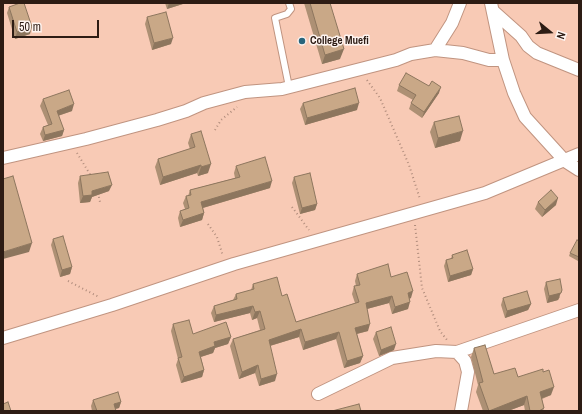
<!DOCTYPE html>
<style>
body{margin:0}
#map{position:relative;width:582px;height:414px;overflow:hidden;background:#f8cab5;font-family:"Archivo Narrow",sans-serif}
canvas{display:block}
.frame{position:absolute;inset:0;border:4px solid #2d1c14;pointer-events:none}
.north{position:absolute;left:530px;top:12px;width:40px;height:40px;-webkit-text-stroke:3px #fef4f0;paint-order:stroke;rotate:108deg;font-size:11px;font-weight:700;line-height:16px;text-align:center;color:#2d1c14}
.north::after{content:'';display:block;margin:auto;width:14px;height:18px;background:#2d1c14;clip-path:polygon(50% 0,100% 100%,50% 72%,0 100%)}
.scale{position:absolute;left:12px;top:20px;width:87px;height:18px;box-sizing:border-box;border:2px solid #2d1c14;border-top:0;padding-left:5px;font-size:12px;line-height:14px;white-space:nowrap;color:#2d1c14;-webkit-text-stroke:3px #fef4f0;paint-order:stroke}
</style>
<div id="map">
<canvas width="582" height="414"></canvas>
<div class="frame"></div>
<div class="north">N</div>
<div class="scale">50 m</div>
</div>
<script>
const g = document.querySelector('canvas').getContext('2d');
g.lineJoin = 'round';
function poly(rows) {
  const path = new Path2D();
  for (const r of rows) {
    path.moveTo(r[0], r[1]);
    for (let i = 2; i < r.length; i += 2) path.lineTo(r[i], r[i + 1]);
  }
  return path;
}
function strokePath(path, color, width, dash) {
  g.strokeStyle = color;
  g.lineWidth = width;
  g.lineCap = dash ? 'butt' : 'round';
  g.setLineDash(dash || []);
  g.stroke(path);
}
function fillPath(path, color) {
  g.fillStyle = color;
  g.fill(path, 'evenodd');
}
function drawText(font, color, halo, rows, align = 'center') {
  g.font = font + ' "Archivo Narrow",sans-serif';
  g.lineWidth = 3;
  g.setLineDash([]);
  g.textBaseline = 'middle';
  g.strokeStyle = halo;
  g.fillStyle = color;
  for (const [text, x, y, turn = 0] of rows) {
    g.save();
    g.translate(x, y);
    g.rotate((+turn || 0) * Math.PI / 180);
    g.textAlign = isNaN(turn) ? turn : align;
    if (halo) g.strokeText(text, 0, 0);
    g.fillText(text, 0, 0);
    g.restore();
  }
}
const path = poly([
 [367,80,380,98,409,165,420,199],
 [215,130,221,120,237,107],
 [77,153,91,176],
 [98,193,100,202],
 [292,207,309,230],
 [208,224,217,237,223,256],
 [415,225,422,288,440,331,447,340],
 [68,281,99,297]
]);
const service = poly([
 [289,87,275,18,287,14,291,9,289,3]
]);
const minor = poly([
 [491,3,503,60,514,93,525,117,565,161,579,170],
 [493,11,521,36,528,46,537,53,579,70],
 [435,50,463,53,489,60,503,60],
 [3,158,86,139,157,120,186,111,204,103,245,92,282,89,396,60,411,54,435,50,452,23,460,3],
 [3,338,112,305,234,264,485,193,579,154],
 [457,352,465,361,468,372,461,411],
 [318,394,392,358,436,351,457,352,579,310]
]);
const wall = poly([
 [165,3,186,3,167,9],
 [304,3,330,3,340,59,322,64],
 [9,7,30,34,15,39,7,13],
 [147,17,171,44,152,50,145,24],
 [399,85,439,93,422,118,409,109,411,103,413,100,397,91],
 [43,99,72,111,58,116,64,130,62,136,43,141,40,134,43,127,48,125,40,106],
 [303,103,357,110,305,125,300,109],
 [434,122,460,141,435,148,430,132],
 [191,134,208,173,198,176,197,173,160,185,155,167,158,159,190,149,188,143],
 [236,166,270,188,203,208,204,213,202,220,180,227,178,218,180,211,185,209,183,203,186,196,188,196,190,190,235,178,234,173],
 [80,176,109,191,92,197,90,202,80,203,78,183],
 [294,177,317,204,315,210,300,214,292,183],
 [538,202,556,205,542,217,535,209],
 [53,239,72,267,70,274,60,277,51,245],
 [579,241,579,260,578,261,569,256,570,253],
 [452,255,473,269,471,275,448,282,444,266,446,260,451,259],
 [357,274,391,277,411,298,409,299,408,309,392,314,389,303,367,309,368,331,357,334,363,356,360,363,344,368,336,339,303,350,299,337,270,346,275,381,259,386,255,373,239,379,230,346,233,339,260,330,257,318,252,320,250,313,214,322,211,313,214,306,233,300,236,294,251,290,253,284,282,296,296,322,355,303,352,294,354,286,356,286,355,281],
 [546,282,560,297,558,300,547,303,544,289],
 [503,298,531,304,528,310,505,318,501,305],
 [173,324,193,334,231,337,228,344,215,348,213,353,201,357,204,370,202,377,181,383,176,365,178,359,171,331],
 [376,332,394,350,379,356,373,339],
 [474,348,494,374,518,377,543,372,551,395,542,399,544,408,543,411,525,411,524,405,508,411,483,411,476,392,478,385,471,357],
 [93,400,121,402,119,408,115,409,116,411,92,411,91,406]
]);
const shadedWall = poly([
 [169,3,186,3,167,9],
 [32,27,30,34,15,39,17,32],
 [173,38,171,44,152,50,154,43],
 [344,49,340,59,322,64,325,55],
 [441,87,439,93,422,118,424,112],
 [359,103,357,110,305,125,307,118],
 [74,104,72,111,54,117,57,111],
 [64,130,62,136,43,141,45,135],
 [463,131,460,141,435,148,438,138],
 [211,164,208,173,198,176,201,167],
 [201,165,197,173,160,185,163,177],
 [272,181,270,188,199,209,201,202],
 [112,185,109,191,92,197,90,202,80,203,83,196,92,191],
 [558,198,556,205,542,217,545,210],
 [317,204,315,210,300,214,302,208],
 [204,213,202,220,180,227,183,220],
 [32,243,29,252,3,259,3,252],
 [72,267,70,274,60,277,62,270],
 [473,269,471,275,448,282,450,276],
 [562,290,558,300,547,303,549,296],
 [413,291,411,298,405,300,408,293],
 [392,296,389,303,363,310,366,303],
 [410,302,408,309,392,314,395,307],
 [531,304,528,310,505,318,507,311],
 [253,306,250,313,214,322,216,315],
 [260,311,257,318,252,320,255,312],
 [370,324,368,331,352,335,355,328],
 [301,329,299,337,266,347,269,340],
 [339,332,336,339,303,350,305,342],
 [231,337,228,344,215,348,213,353,197,358,199,352,214,342],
 [396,344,394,350,379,356,381,350],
 [363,356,360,363,344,368,347,361],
 [258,365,255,373,239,379,242,372],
 [204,370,202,377,181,383,184,377],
 [277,374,275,381,259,386,261,379],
 [554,387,551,395,537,400,540,392],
 [527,396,524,405,508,411,489,411],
 [121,402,119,408,111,410,114,404]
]);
const building = poly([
 [20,3,24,3,32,27,17,32,9,7,20,3],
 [310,3,330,3,344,49,325,55,310,3],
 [166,12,173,38,154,43,147,17,166,12],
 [406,73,429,86,432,81,441,87,424,112,411,103,416,95,399,85,406,73],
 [355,88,359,103,307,118,303,103,355,88],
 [69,90,74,104,57,111,64,130,45,135,43,127,52,124,43,99,69,90],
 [459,116,463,131,438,138,434,122,459,116],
 [201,131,211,164,201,167,201,165,163,177,158,159,195,147,191,134,201,131],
 [265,157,272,181,201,202,204,213,183,220,180,211,189,208,186,196,191,195,190,190,240,177,236,166,265,157],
 [108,172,112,185,92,191,92,195,83,196,80,176,108,172],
 [310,173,317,204,302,208,294,177,310,173],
 [13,176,32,243,3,252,3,179,13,176],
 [551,190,558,198,545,210,538,202,551,190],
 [63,236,72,267,62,270,53,239,63,236],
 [577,240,579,241,579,257,570,253,577,240],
 [467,250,473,269,450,276,446,260,453,258,452,255,467,250],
 [388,264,391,277,407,272,413,291,408,293,410,302,395,307,392,296,366,303,370,324,355,328,363,356,347,361,339,332,305,342,301,329,269,340,277,374,261,379,258,365,242,372,233,339,265,329,260,311,255,312,253,306,216,315,214,306,237,299,236,294,254,289,253,284,277,277,282,296,287,294,296,322,359,302,354,286,360,285,357,274,388,264],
 [560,279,562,290,561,293,549,296,546,282,560,279],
 [527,291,531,304,507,311,503,298,527,291],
 [189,320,193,334,226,322,231,337,214,342,215,346,199,352,204,370,184,377,178,358,182,357,173,324,189,320],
 [391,327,396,344,381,350,376,332,391,327],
 [485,345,494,374,515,368,518,377,543,369,543,372,549,370,554,387,540,392,544,408,539,411,530,411,527,396,489,411,479,383,483,382,474,348,485,345],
 [118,392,121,402,114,404,116,411,97,411,93,400,118,392],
 [8,402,11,411,3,411,3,404,8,402],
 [359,404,361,411,332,411,359,404]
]);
const markers = [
 [302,41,4,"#28657c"]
];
const poiNames = [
 ["College Muefi",310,41]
];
strokePath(service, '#c09480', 8);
strokePath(minor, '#c09480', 14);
strokePath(path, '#b08c7c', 2, [1, 3]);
strokePath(service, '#fff', 6);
strokePath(minor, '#fff', 12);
fillPath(wall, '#ad9074');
fillPath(shadedWall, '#8d765e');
fillPath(building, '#c9a887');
strokePath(building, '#8d765e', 1);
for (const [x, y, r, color] of markers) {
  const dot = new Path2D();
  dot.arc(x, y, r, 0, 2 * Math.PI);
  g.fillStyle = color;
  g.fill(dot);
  strokePath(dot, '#fef4f0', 1.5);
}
drawText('bold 11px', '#2d1c14', '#fef4f0', poiNames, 'left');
</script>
